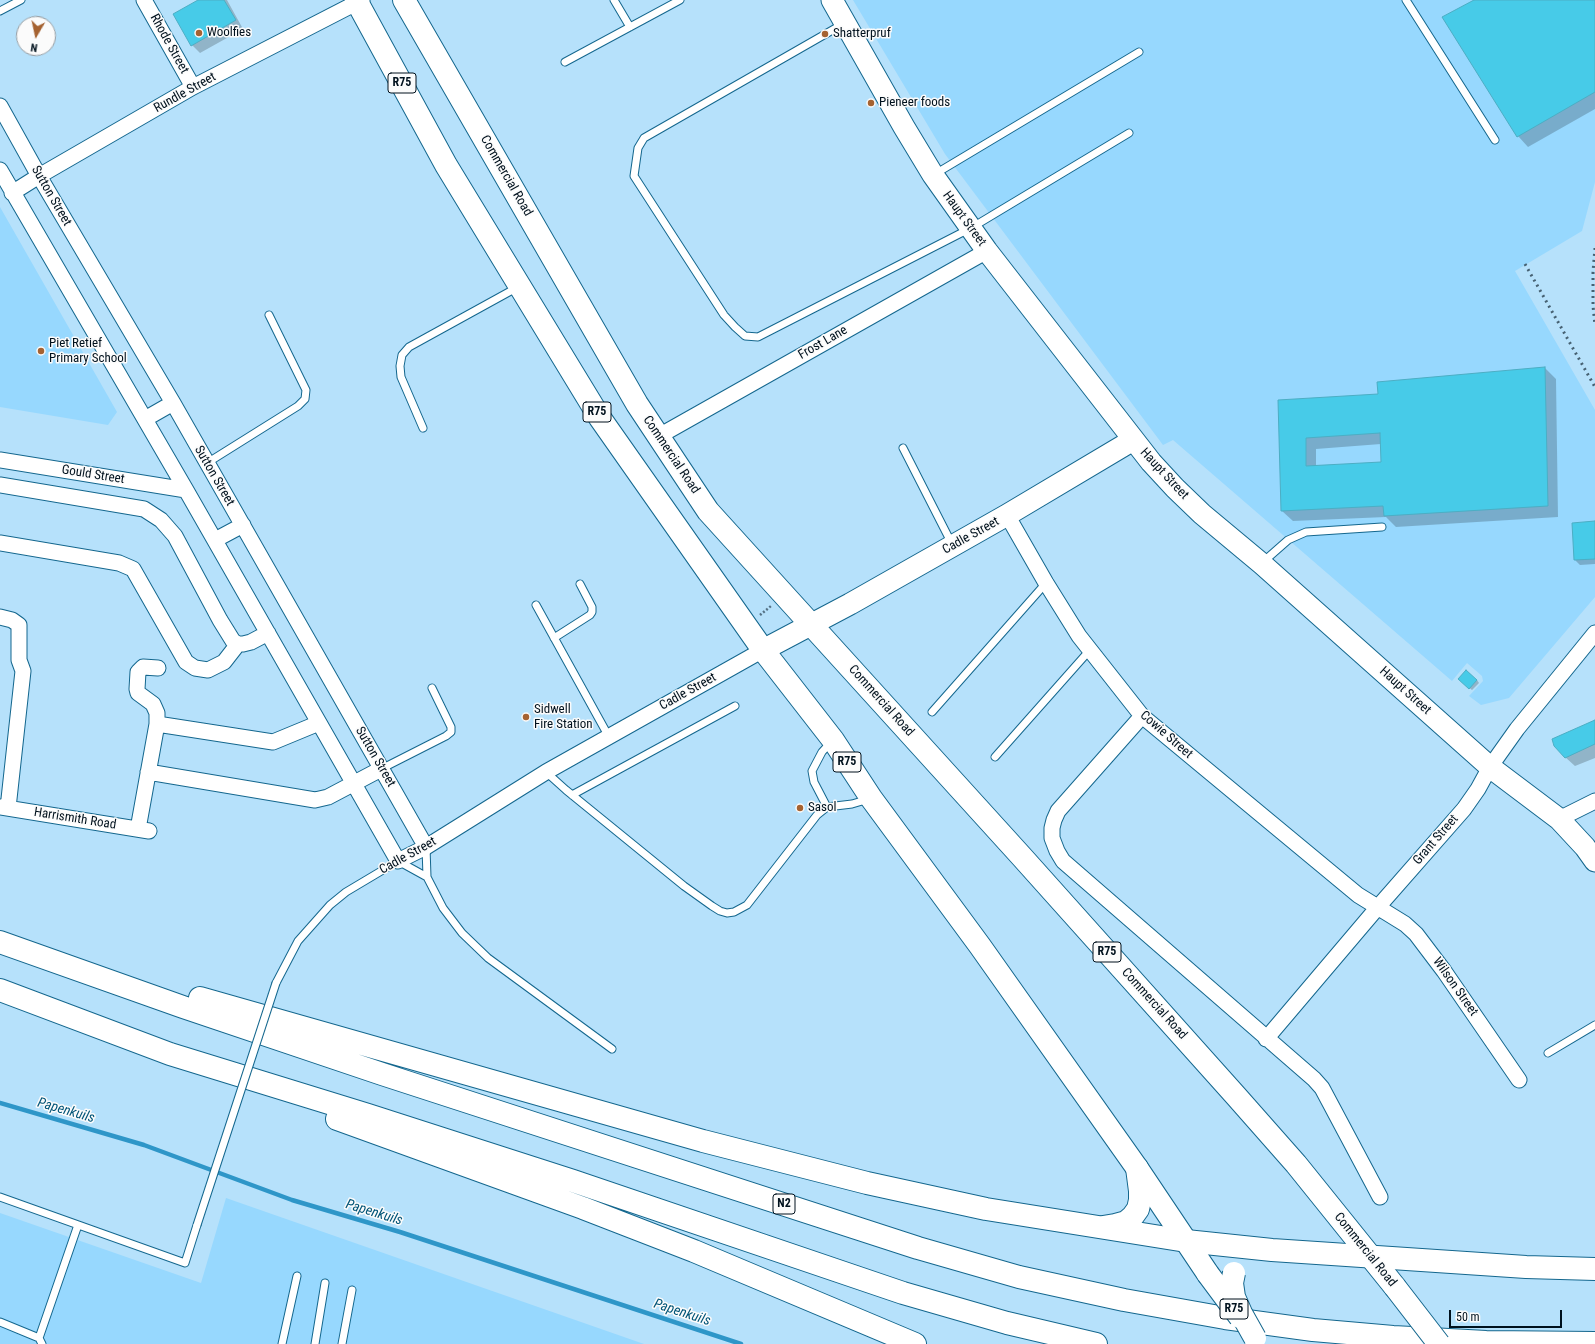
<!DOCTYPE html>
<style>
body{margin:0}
#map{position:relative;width:1595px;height:1344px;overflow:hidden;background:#b6e1fb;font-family:"Roboto Condensed",sans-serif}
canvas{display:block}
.north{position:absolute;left:16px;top:16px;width:40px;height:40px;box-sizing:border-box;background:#fbfbfb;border:1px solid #979da2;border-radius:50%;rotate:189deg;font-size:11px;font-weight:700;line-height:16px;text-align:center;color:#00111d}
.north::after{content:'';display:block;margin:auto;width:14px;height:18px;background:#a56231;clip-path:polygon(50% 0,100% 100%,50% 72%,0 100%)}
.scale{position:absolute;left:1449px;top:1310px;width:113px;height:18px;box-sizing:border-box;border:2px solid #00111d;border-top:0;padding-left:5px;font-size:12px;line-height:14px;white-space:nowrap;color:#00111d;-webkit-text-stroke:3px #fbfbfb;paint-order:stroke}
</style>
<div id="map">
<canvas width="1595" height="1344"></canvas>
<div class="north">N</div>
<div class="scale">50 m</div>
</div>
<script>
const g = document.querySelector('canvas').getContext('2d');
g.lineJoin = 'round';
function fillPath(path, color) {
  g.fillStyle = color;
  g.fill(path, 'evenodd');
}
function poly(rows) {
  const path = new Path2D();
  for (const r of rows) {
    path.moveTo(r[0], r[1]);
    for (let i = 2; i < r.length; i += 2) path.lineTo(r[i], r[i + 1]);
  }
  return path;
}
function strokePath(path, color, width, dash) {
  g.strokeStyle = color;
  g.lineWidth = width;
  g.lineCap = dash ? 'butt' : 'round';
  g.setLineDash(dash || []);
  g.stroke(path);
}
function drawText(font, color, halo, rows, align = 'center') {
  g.font = font + ' "Roboto Condensed",sans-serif';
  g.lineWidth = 3;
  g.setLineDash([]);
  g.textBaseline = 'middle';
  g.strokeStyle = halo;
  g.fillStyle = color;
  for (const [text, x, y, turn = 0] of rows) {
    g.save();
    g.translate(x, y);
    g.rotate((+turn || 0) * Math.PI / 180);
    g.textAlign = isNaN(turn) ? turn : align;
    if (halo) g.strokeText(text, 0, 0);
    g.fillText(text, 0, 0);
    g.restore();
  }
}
const built = poly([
 [853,0,1595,0,1595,182,1582,231,1515,271,1595,410,1595,597,1509,698,1481,705,1469,696,1483,681,1482,676,1467,663,1452,681,1173,440,1163,445,945,154],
 [0,207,117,412,108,425,0,407],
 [226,1198,644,1344,0,1344,0,1213,201,1283]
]);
const shadow = poly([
 [200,0,227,0,243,29,200,53,192,45],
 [1476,0,1595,0,1595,109,1528,147,1518,136],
 [1545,368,1556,379,1558,517,1396,527,1386,517,1293,521,1282,511,1279,401,1379,395,1378,383],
 [1381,444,1382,463,1316,466,1316,449],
 [1595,522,1595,564,1580,565,1575,560],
 [1477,680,1479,683,1472,690,1461,681],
 [1595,721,1595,758,1575,766,1565,757]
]);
const stream = poly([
 [0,1103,144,1145,292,1200,400,1232,741,1344]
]);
const building = poly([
 [198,0,224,0,236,20,191,46,173,14,198,0],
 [1474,0,1595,0,1595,92,1517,137,1442,17,1474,0],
 [1545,367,1548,506,1384,516,1383,506,1281,511,1278,400,1378,394,1377,382,1545,367],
 [1380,433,1381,462,1306,466,1306,438,1380,433],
 [1595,521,1595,559,1574,560,1572,523,1595,521],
 [1466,670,1477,680,1469,689,1458,679,1466,670],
 [1595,720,1595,744,1565,758,1554,746,1552,739,1595,720]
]);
const path = poly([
 [760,615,771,606]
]);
const lane = poly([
 [614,0,630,27],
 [1406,0,1495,140],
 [0,11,21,0],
 [843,24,644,138,638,148,634,176,724,315,735,327,745,336,758,337,971,228,1129,133],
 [565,62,680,0],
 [935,174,1139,52],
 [423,428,401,377,400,366,402,355,409,347,518,287],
 [903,448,952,544],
 [207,463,298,406,305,399,306,390,269,315],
 [1263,562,1288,540,1306,532,1382,527],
 [536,605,609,737],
 [554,638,590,615,592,612,592,607,580,584],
 [932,712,1046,583],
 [995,757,1089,651],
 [381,769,446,736,451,732,451,727,432,688],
 [546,772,566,790,684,886,712,906,720,911,727,913,734,912,747,905,817,815,827,807,852,804,869,799],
 [572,795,735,706],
 [827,807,814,782,812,771,822,752,832,741],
 [426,847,427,877,443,908,462,933,488,958,612,1049],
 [276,983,298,941,330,905,346,892,398,861,427,877],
 [1548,1053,1595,1025],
 [0,1197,185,1263,197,1225],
 [0,1322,39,1338],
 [42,1344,39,1338,78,1225],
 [282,1344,297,1276],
 [315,1344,325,1283],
 [342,1344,352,1290]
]);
const street = poly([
 [144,0,193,87],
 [0,106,39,176,173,403,426,847],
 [0,170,186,490,398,861,426,847,546,772,763,650],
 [12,193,39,176,193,87,362,0],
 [145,419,173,403],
 [659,436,987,251],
 [0,460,186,490],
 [0,485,144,509,161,520,175,536,220,620,233,641,238,644,243,644,251,642,268,633],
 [1007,515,1046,583,1079,636,1142,716,1358,895,1405,924,1416,934,1444,971,1519,1080],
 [215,540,243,525],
 [0,543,119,563,133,569,186,662,195,668,208,670,224,662,238,644],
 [0,617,12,620,19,625,19,660,23,671,8,808],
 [1142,716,1058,811,1054,820,1052,828,1052,838,1057,851,1063,861,1314,1079,1322,1088,1380,1197],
 [157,724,273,742,319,723],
 [148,772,315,800,328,797,381,769],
 [0,807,149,831],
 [1559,819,1595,801],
 [138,829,157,724,157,713,153,704,138,693,137,689,138,672,143,667,158,668],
 [1266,1039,1378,907,1464,809,1478,789,1490,767,1517,729,1595,633]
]);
const secondary = poly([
 [832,0,904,127,933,175,987,251,1151,462,1175,488,1202,514,1262,564,1490,767,1559,819,1585,847,1595,861],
 [763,650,850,604,1007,515,1133,440]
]);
const primary = poly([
 [356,0,446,165,600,418,763,650,833,740,871,798,980,946,1137,1168,1208,1274],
 [404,0,637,404,708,511,1022,857,1236,1096,1296,1164,1395,1287]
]);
const highway = poly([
 [0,942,183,1007,382,1074,918,1248,1019,1277,1124,1300,1225,1318,1313,1330,1393,1337,1486,1342,1595,1343],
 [0,990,170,1054,368,1115,573,1181,903,1293,1007,1323,1096,1344],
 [200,998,703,1141,867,1183,986,1209,1186,1241,1272,1250,1526,1267,1595,1269],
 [337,1119,583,1208,694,1251,915,1344],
 [1103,1227,1115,1225,1126,1222,1133,1216,1138,1209,1140,1200,1140,1191,1137,1168]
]);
const rail = poly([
 [1595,248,1593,272,1593,306,1595,325],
 [1525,264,1595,387]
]);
const laneBridge = poly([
 [197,1225,276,983]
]);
const primaryBridge = poly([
 [1208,1274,1240,1317],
 [1395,1287,1439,1344]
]);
const highwayBridge = poly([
 [1234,1273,1232,1283,1234,1297,1241,1313,1255,1338]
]);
const markers = [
 [199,33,4,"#a56231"],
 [825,34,4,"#a56231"],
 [871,103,4,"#a56231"],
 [41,351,4,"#a56231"],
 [526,717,4,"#a56231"],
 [800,808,4,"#a56231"]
];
const shields = [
 [402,83,28],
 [597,412,28],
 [847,762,28],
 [1107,952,28],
 [784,1204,22],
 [1234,1309,28]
];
const shieldNames = [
 ["R75",402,83],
 ["R75",597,412],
 ["R75",847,762],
 ["R75",1107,952],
 ["N2",784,1204],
 ["R75",1234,1309]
];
const poiNames = [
 ["Woolfies",207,33],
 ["Shatterpruf",833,34],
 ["Pieneer foods",879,103],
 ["Piet Retief",49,344],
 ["Primary School",49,359],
 ["Sidwell",534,710],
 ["Fire Station",534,725],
 ["Sasol",808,808]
];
const streetNames = [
 ["Rhode Street",169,44,61],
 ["Rundle Street",185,93,-29],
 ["Commercial Road",506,176,60],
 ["Sutton Street",51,196,60],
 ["Haupt Street",964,219,54],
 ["Frost Lane",823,343,-30],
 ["Commercial Road",671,455,56],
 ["Haupt Street",1164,474,47],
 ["Gould Street",93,475,9],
 ["Sutton Street",214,476,60],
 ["Cadle Street",971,536,-29],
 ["Haupt Street",1405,691,42],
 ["Cadle Street",688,692,-29],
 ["Commercial Road",881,701,48],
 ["Cowie Street",1166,735,41],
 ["Sutton Street",375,757,60],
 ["Harrismith Road",75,819,9],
 ["Grant Street",1436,840,-49],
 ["Cadle Street",408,856,-29],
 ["Wilson Street",1455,987,55],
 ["Commercial Road",1154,1004,48],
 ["Commercial Road",1365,1250,51]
];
const waterNames = [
 ["Papenkuils",66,1111,16],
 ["Papenkuils",374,1213,17],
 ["Papenkuils",682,1313,18]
];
fillPath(built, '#97d8fe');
fillPath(shadow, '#0003');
strokePath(stream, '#2e96c8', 4.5);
fillPath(building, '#47cbe8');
strokePath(building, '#4caec4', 1);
strokePath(lane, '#14678e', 9);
strokePath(street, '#14678e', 17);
strokePath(secondary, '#14678e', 23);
strokePath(primary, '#14678e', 24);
strokePath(highway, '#14678e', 24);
strokePath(path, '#557285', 2.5, [2, 2]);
strokePath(lane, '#fff', 7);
strokePath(street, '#fff', 15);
strokePath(secondary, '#fff', 21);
strokePath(primary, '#fff', 22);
strokePath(highway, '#fff', 22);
strokePath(rail, '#466172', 3, [2, 4]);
strokePath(laneBridge, '#14678e', 9, []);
strokePath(primaryBridge, '#14678e', 24, []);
strokePath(highwayBridge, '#14678e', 24, []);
strokePath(laneBridge, '#fff', 7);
strokePath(primaryBridge, '#fff', 22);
strokePath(highwayBridge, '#fff', 22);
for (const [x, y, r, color] of markers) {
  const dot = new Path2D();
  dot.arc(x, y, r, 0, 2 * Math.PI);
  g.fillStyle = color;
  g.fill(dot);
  strokePath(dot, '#fbfbfb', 1.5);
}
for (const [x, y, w] of shields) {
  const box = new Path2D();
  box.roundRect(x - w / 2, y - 10, w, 20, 3);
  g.fillStyle = '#fbfbfb';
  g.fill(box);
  strokePath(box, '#00111d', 1);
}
drawText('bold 12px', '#00111d', null, shieldNames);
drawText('13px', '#00111d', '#fbfbfb', poiNames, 'left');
drawText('13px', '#00111d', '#fbfbfb', streetNames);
drawText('italic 14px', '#005477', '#fbfbfb', waterNames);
</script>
